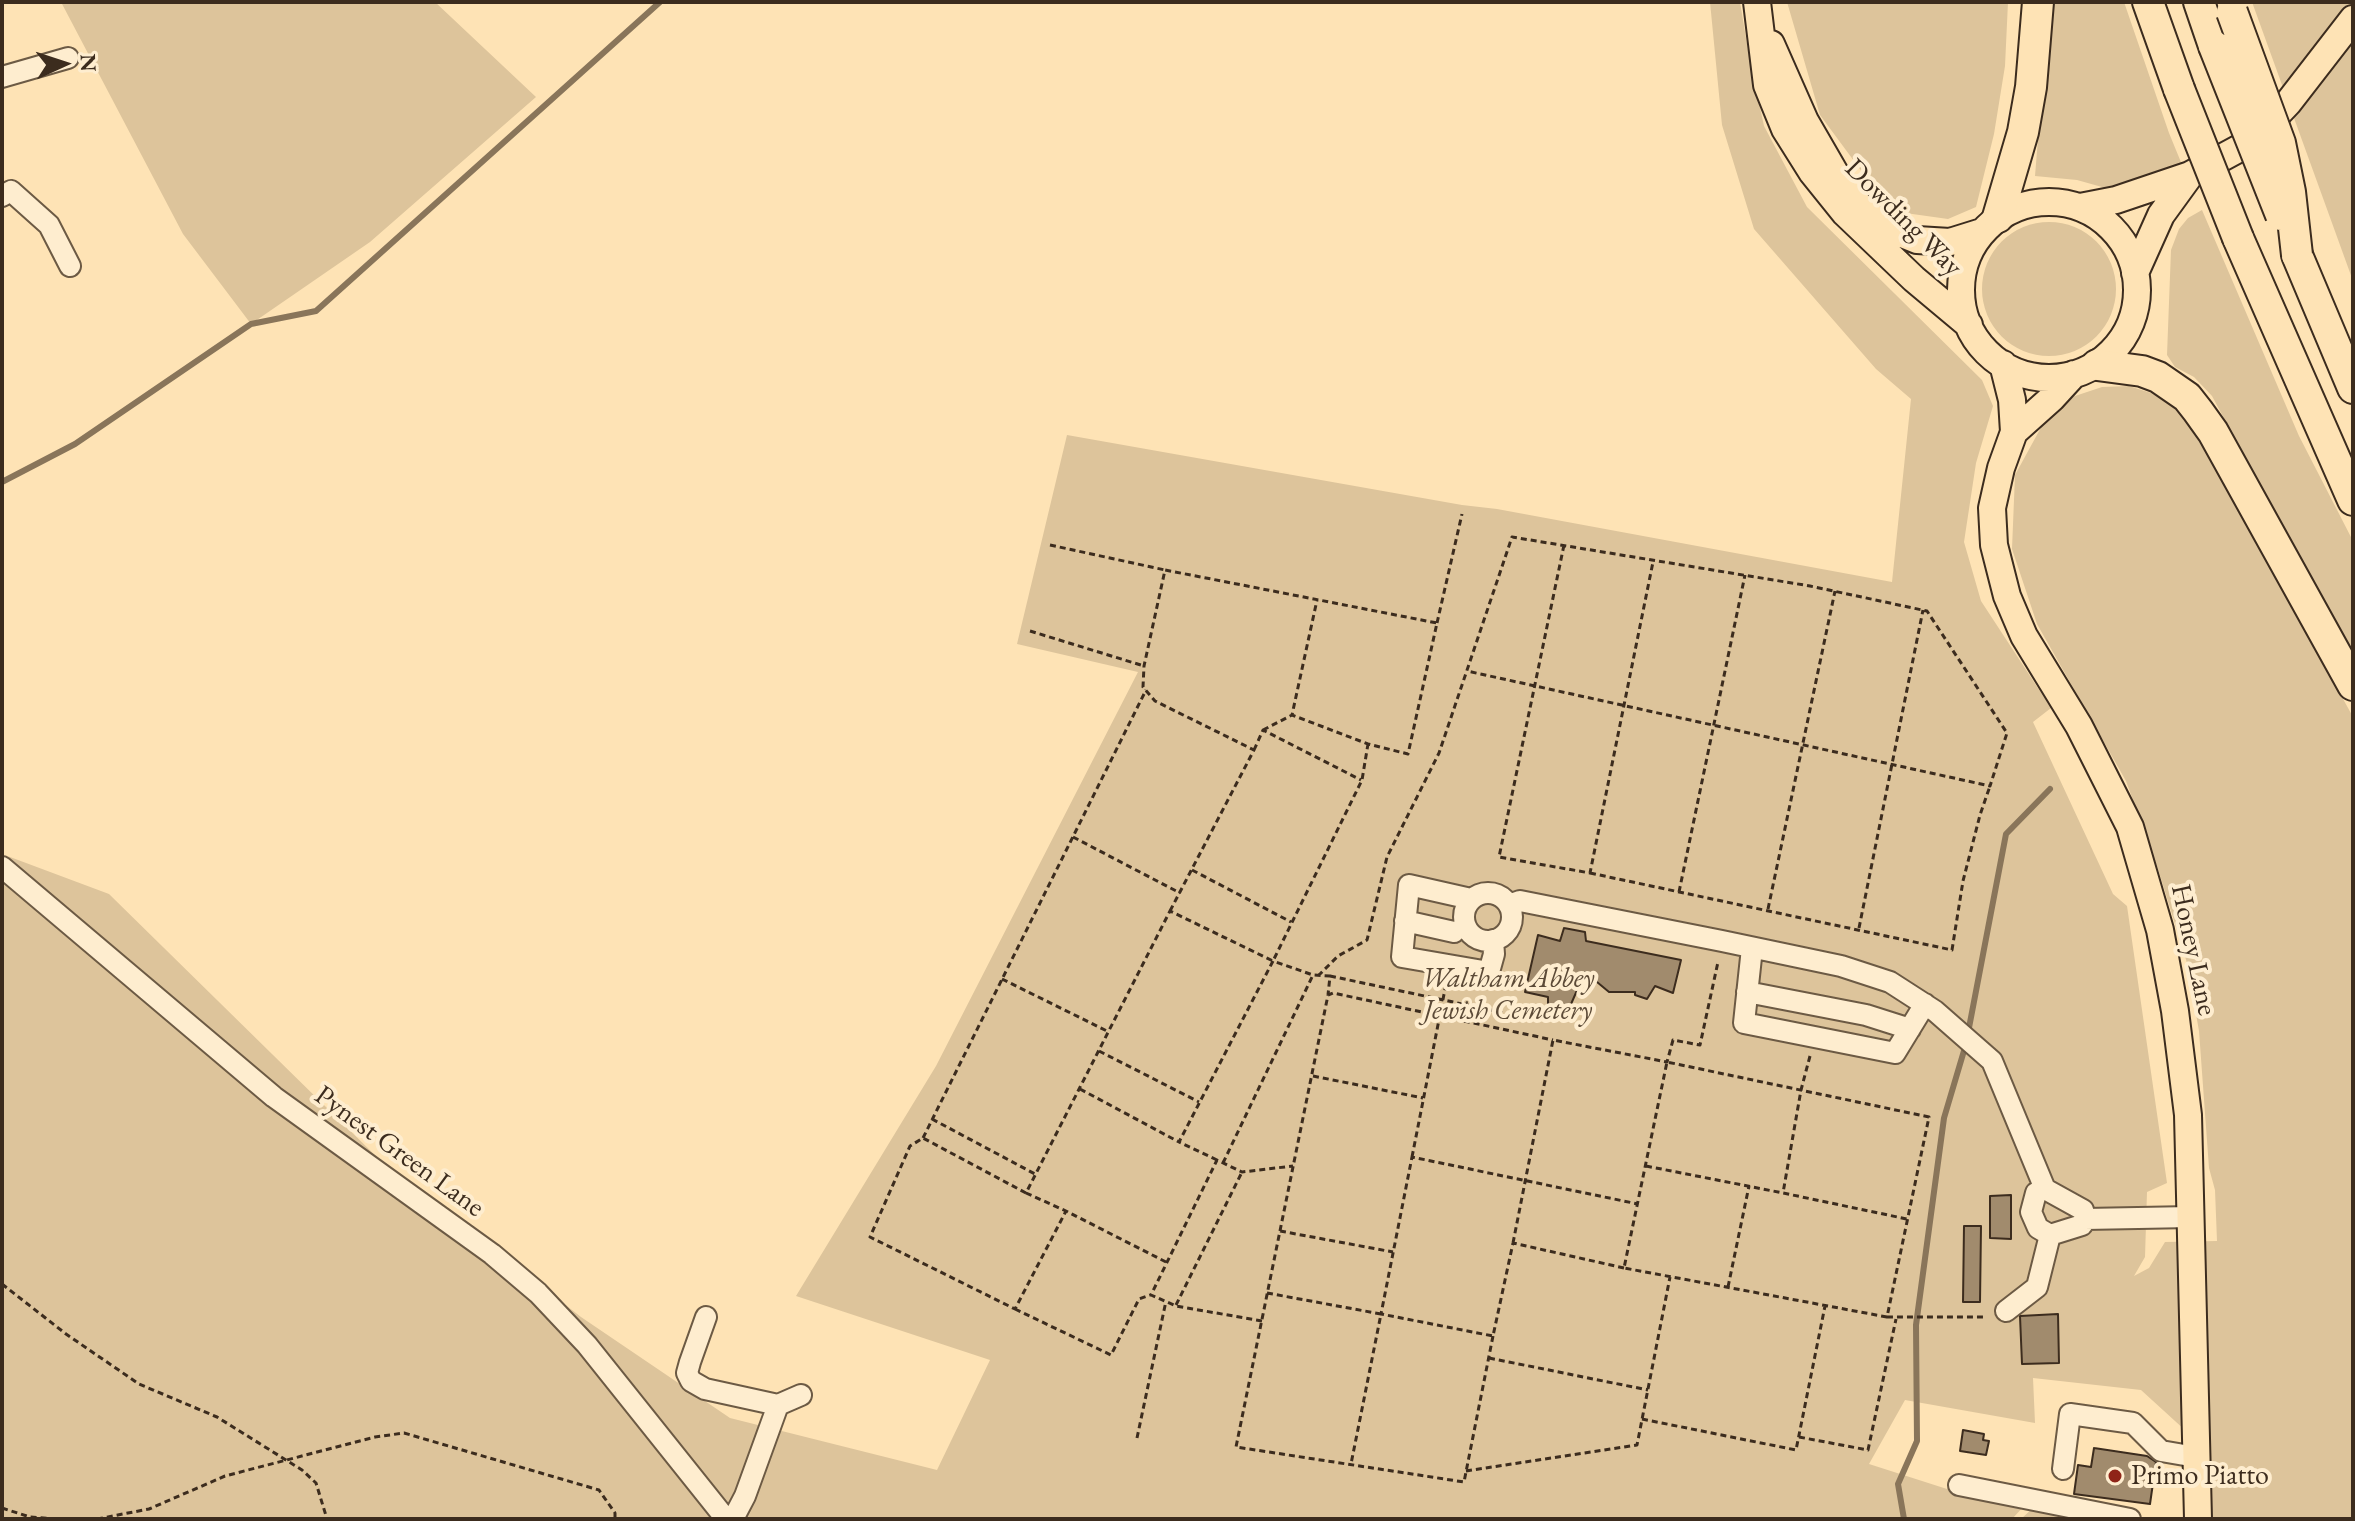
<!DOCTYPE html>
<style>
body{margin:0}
#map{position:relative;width:2355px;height:1521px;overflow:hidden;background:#fee3b5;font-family:"EB Garamond",serif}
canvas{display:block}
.frame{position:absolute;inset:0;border:4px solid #3c2c1e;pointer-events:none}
.north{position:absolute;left:24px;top:24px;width:80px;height:80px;-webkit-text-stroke:6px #feedcf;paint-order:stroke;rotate:87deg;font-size:22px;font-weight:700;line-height:32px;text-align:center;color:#3c2c1e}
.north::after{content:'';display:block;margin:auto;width:28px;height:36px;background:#3c2c1e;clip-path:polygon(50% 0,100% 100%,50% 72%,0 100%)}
</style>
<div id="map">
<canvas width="2355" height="1521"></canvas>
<div class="frame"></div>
<div class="north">N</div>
</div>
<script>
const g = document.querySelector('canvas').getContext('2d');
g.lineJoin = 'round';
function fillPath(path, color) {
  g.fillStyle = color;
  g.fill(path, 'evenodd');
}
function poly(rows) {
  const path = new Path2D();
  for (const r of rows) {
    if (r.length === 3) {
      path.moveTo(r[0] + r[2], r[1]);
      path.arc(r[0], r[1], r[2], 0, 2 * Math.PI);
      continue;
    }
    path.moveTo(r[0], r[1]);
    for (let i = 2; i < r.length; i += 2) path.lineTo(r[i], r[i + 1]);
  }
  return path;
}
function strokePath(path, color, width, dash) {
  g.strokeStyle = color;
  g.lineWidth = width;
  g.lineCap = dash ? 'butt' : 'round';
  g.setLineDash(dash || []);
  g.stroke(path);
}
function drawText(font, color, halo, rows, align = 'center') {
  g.font = font + ' "EB Garamond",serif';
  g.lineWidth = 8;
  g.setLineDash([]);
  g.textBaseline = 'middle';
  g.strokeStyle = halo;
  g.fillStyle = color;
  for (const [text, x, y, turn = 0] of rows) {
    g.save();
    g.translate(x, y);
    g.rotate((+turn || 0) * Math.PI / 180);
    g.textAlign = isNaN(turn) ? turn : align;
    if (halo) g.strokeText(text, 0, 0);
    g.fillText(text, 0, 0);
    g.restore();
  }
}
const green = poly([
 [61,2,435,2,536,97,370,242,251,324,183,234],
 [1710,2,1740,2,1750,62,1764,126,1807,207,1982,380,1993,406,1976,463,1964,542,1981,601,2051,708,2033,722,2113,894,2127,906,2167,1183,2147,1192,2145,1257,2134,1276,2149,1268,2165,1242,2217,1241,2215,1190,2209,1168,2199,1031,2187,963,2158,869,2126,781,2037,624,2012,549,2015,475,2044,422,2072,397,2102,387,2129,386,2151,393,2178,409,2217,470,2353,717,2353,1519,2212,1519,2209,1452,2141,1390,2033,1378,2035,1423,1905,1400,1869,1464,1947,1489,2025,1505,2012,1519,2,1519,2,854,109,894,381,1161,581,1317,730,1418,937,1470,990,1360,796,1296,936,1066,1138,672,1017,644,1067,435,1462,505,1497,509,1892,582,1911,399,1876,369,1754,229,1722,125],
 [1787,2,2008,2,2005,66,1994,134,1976,207,1948,219,1891,211,1820,115],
 [2049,2,2124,2,2169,133,2185,172,2136,186,2102,187,2077,180,2035,176],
 [2252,2,2353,2,2353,281],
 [2202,210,2299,436,2353,541,2353,658,2212,396,2194,377,2175,367,2167,355,2171,250,2179,229,2188,218],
 [2049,289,67],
 [2034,1507,2078,1519,2021,1519]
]);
const stream = poly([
 [2,482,75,444,251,324,316,311,660,2],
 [1968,1033,2006,834,2050,789],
 [1904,1519,1898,1484,1917,1441,1916,1325,1944,1118,1966,1044]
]);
const building = poly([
 [1564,928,1585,932,1586,941,1681,960,1673,993,1655,986,1647,999,1635,995,1635,992,1609,992,1585,972,1568,1011,1562,1013,1554,1011,1548,1006,1548,997,1525,992,1538,935,1560,941,1564,928],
 [2011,1195,2011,1239,1990,1238,1990,1196,2011,1195],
 [1964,1226,1981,1226,1980,1302,1963,1302,1964,1226],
 [2058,1314,2059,1363,2022,1364,2020,1316,2058,1314],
 [1963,1430,1984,1434,1983,1440,1989,1441,1986,1455,1960,1451,1963,1430],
 [2094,1448,2147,1456,2156,1462,2150,1504,2074,1494,2078,1465,2091,1467,2094,1448]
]);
const path = poly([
 [1050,545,1165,570],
 [1564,545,1499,857,1590,873,1653,562],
 [1437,623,1462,514],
 [1030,631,1144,666],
 [1263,730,1292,715],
 [1254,750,1263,730,1361,780],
 [1073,837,1180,893],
 [1192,870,1291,922],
 [1590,873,1952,950,1963,881,1980,815,1990,786],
 [1679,892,1745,575],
 [1768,909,1835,591],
 [1170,911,1254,750,1155,701,1143,687,1144,666,1165,570,1437,623,1408,754,1368,744,1292,715,1317,600],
 [1859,928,1923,610],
 [1318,976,1338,956,1367,940,1387,857,1439,753,1512,537,1810,586,1927,611,2007,733,1990,786,1467,671],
 [1330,976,1505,1013],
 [1002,979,1109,1032],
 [1099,1051,1199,1102],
 [1810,1056,1801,1090,1783,1193,1907,1219],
 [1313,1076,1423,1098],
 [1080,1089,1179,1142],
 [932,1119,1035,1174],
 [923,1138,1146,690],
 [1412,1157,1446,984],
 [1217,1160,1179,1142,1273,961,1313,975,1330,976,1328,995],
 [1223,1163,1313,975],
 [1646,1166,1783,1193],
 [1026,1193,1066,1211],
 [1280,1231,1393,1252],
 [1513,1243,1553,1040,1667,1062,1673,1040,1700,1045,1718,962],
 [1166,1262,1066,1211,1015,1309,870,1237,910,1146,923,1138,1026,1193,1170,911,1273,961,1362,780,1368,744],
 [1624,1268,1513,1243,1493,1336,1381,1314,1412,1157,1638,1204],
 [2,1284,66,1334,139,1384,217,1417,302,1470,316,1483,327,1519],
 [1728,1287,1749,1186],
 [1267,1293,1381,1314,1351,1464],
 [1176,1305,1242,1172],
 [1015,1309,1111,1355,1139,1299,1150,1295],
 [1887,1317,1624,1268,1667,1062,1929,1117,1887,1317,1986,1317],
 [1262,1321,1176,1306,1151,1295,1217,1160,1242,1172,1293,1166],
 [1493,1336,1464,1482,1236,1447,1328,995,1333,993,1553,1040],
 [1489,1358,1648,1390],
 [1642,1419,1796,1450,1825,1306],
 [1799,1437,1868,1450,1896,1319],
 [1137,1438,1166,1301],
 [1466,1471,1637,1445,1670,1277],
 [2,1508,30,1517,56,1519],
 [97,1519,149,1509,225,1476,375,1437,404,1433,599,1490,615,1513,615,1519]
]);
const minor = poly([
 [2,77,68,58],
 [2,196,11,191,49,225,70,266],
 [2,867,274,1097,492,1254,538,1293,587,1345,726,1519],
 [1488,917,24],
 [1471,899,1409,885,1402,957,1489,972,1494,954,1493,940],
 [1509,905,1520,901,1722,941,1841,966,1890,982,1935,1011,1992,1061,2045,1189],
 [1405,921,1454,932],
 [1752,948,1744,1023,1895,1053,1925,1004],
 [1747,992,1866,1015,1910,1029],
 [2045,1189,2083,1210,2085,1219,2082,1225,2050,1235,2038,1228,2031,1212,2036,1193,2045,1189],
 [2085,1219,2191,1217],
 [2006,1311,2037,1287,2050,1235],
 [706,1317,690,1362,687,1373,691,1381,705,1389,778,1405,745,1496,733,1519],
 [778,1405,801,1395],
 [2063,1469,2070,1414,2133,1423,2161,1451,2196,1457],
 [1959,1485,2130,1519]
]);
const major = poly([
 [1757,2,1767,85,1785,129,1812,172,1845,213,1914,279,1969,325],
 [1771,44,1805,121,1835,173,1857,203,1880,225,1917,240,1950,242,1982,232],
 [2049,290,88],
 [2080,207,2116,200,2190,175,2251,142,2288,103,2353,19],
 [2135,273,2161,215,2190,175],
 [2003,364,2012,400,2014,432,2001,468,1992,508,1994,545,2007,596,2024,636,2079,726,2130,827,2160,930,2175,1011,2188,1115,2198,1519],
 [2014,432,2052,398,2074,374]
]);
const highway = poly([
 [2148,2,2179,89],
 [2199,2,2214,46],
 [1998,217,2023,132,2031,87,2038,2],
 [2238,238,2353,500],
 [2297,255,2353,388],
 [2097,365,2142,371,2158,377,2187,397,2198,411,2213,432,2353,685]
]);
const highwayBridge = poly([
 [2232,12,2280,143,2290,192,2297,255],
 [2214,46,2281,215],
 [2179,89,2238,238]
]);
const markers = [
 [2115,1476,8,"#8f2418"]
];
const streetNames = [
 ["Dowding Way",1903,218,45],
 ["Honey Lane",2193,950,78],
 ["Pynest Green Lane",399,1152,36]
];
const parkNames = [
 ["Waltham Abbey",1508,979],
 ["Jewish Cemetery",1508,1011]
];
const poiNames = [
 ["Primo Piatto",2131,1476]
];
fillPath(green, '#ddc49b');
strokePath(stream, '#89755a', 6);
fillPath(building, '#a18b6d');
strokePath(building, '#3c2c1e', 2);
strokePath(minor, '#6c5a44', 24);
strokePath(major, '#3c2c1e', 30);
strokePath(highway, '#3c2c1e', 34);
strokePath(path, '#3c2c1e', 3, [6, 4]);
strokePath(minor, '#feedcf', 20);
strokePath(major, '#fee3b5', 26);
strokePath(highway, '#fee3b5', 30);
strokePath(highwayBridge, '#3c2c1e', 34, []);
strokePath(highwayBridge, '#fee3b5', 30);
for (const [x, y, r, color] of markers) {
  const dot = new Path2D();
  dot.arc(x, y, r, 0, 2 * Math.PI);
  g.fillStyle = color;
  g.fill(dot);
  strokePath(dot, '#feedcf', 3);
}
drawText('28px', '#3c2c1e', '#feedcf', streetNames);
drawText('italic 28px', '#5c4a37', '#feedcf', parkNames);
drawText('28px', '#3c2c1e', '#feedcf', poiNames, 'left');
</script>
